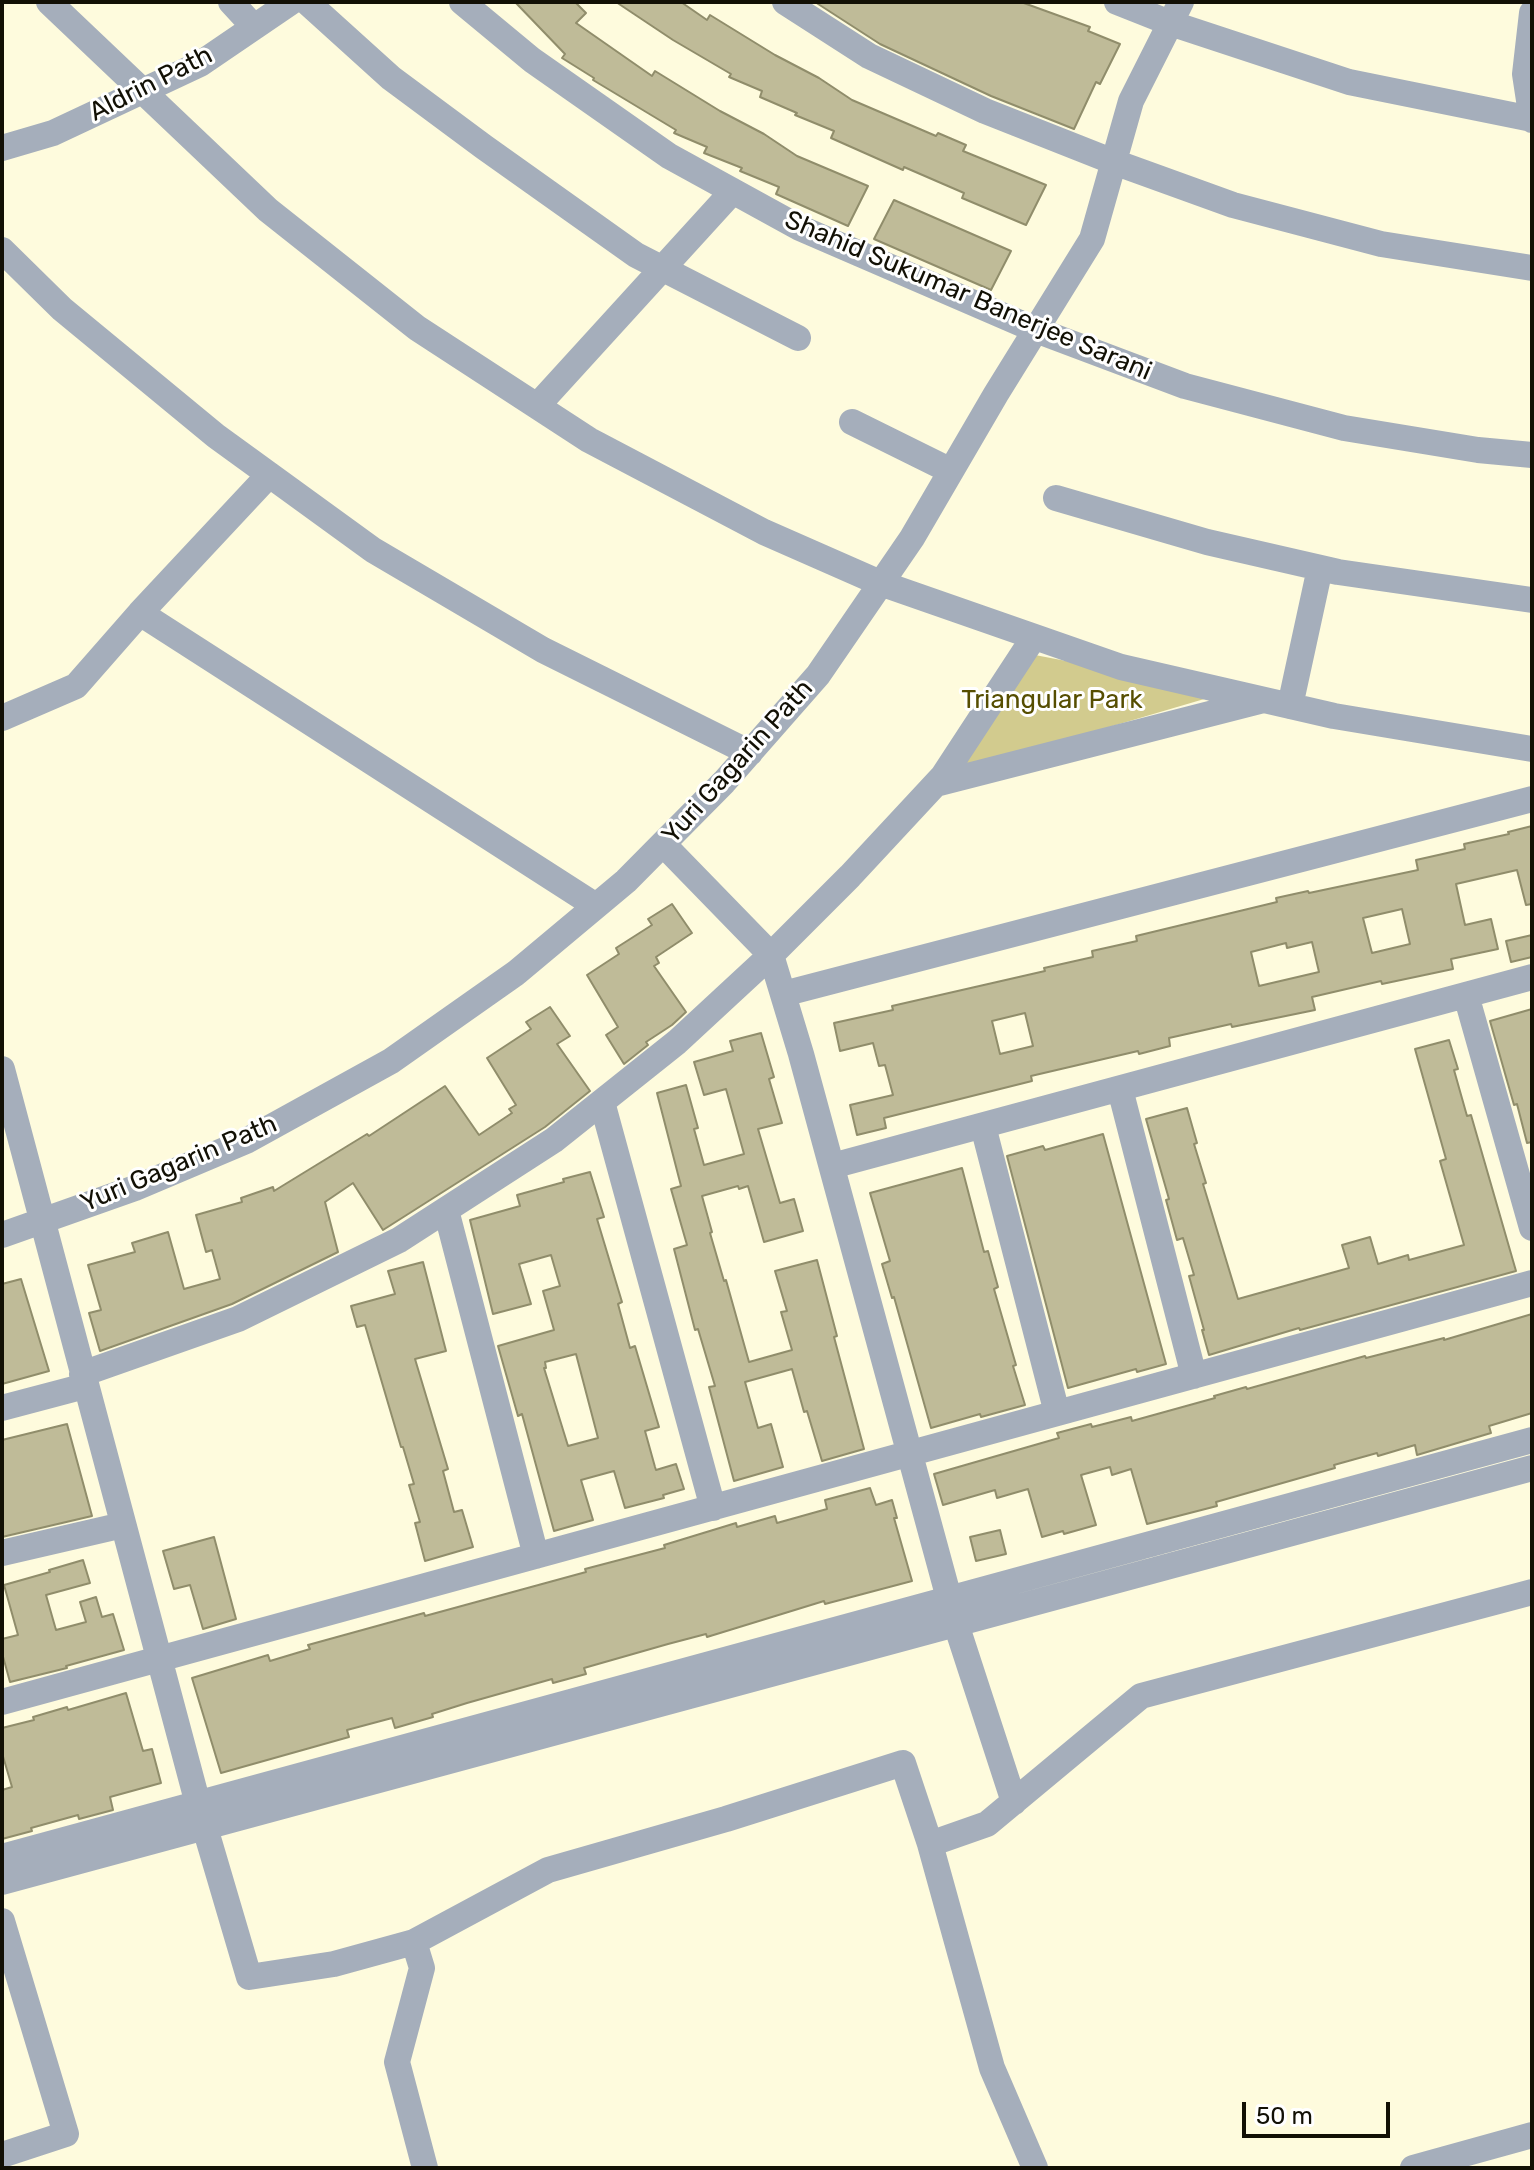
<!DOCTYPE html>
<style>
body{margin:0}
#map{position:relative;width:1534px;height:2170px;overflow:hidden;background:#fefbdd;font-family:Rubik,sans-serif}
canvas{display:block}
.frame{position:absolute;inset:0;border:4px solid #121005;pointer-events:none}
.scale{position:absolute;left:1242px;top:2102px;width:148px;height:36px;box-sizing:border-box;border:4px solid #121005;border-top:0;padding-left:10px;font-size:24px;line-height:28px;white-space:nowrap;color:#121005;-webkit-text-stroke:6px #fff;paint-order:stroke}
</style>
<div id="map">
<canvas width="1534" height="2170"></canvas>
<div class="frame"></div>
<div class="scale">50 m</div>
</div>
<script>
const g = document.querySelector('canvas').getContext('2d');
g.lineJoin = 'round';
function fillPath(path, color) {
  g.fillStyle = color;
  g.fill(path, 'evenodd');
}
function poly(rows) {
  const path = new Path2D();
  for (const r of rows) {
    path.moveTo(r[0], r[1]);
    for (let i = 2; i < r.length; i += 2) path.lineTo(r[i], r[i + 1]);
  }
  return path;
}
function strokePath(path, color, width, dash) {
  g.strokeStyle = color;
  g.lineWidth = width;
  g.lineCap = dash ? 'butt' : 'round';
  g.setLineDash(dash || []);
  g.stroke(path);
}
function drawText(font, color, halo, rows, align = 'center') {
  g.font = font + ' Rubik,sans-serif';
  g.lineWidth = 6;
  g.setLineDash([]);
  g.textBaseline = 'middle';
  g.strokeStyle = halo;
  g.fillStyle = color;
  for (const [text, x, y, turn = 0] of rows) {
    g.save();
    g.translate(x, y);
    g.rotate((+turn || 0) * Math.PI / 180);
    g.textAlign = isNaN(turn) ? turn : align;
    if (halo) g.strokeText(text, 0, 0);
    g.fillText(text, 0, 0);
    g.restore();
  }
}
const green = poly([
 [1035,655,1228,692,943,776]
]);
const building = poly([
 [515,2,575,2,586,13,576,23,652,76,655,71,720,111,764,134,797,156,868,186,848,226,776,194,779,187,740,171,742,168,704,153,707,147,674,133,676,130,593,80,594,78,562,58,565,54,515,2],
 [616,2,681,2,707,20,710,15,775,55,819,78,852,100,936,136,938,133,966,145,963,151,1046,185,1026,225,962,198,964,193,904,167,903,170,831,138,834,131,795,115,797,113,760,97,762,91,729,77,731,74,673,40,616,2],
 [815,2,1021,2,1090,27,1088,31,1120,44,1100,84,1096,82,1074,129,991,96,880,44,815,2],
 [894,200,1011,251,991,290,874,239,894,200],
 [1532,826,1532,904,1526,905,1517,870,1456,884,1465,925,1491,919,1498,949,1451,959,1453,969,1382,984,1381,981,1312,997,1315,1010,1232,1027,1231,1024,1169,1038,1170,1046,1139,1054,1138,1051,1031,1076,1032,1081,884,1118,886,1128,857,1135,850,1105,893,1095,885,1065,879,1066,873,1043,840,1051,834,1023,893,1010,892,1006,1045,971,1044,968,1093,957,1092,951,1137,941,1136,936,1277,902,1276,898,1308,891,1309,893,1418,870,1416,860,1465,849,1464,844,1509,834,1508,832,1532,826],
 [1402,909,1410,944,1372,953,1363,918,1402,909],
 [1312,942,1319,972,1259,986,1251,952,1286,943,1287,948,1312,942],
 [1025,1013,1033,1046,1000,1054,992,1021,1025,1013],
 [672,904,692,933,656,957,659,963,654,966,686,1012,672,1025,646,1042,648,1045,624,1064,606,1035,618,1027,587,975,619,954,616,948,652,925,648,919,672,904],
 [1532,935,1532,957,1511,962,1506,941,1532,935],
 [550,1007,570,1036,557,1044,590,1091,545,1127,383,1230,353,1183,325,1202,338,1252,232,1304,100,1351,89,1313,101,1310,88,1265,135,1252,132,1243,168,1232,184,1289,220,1279,212,1250,206,1252,196,1215,242,1202,241,1198,273,1187,274,1191,367,1134,369,1136,445,1086,479,1135,512,1113,509,1109,516,1105,487,1058,531,1029,526,1022,550,1007],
 [1532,1009,1532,1142,1527,1143,1517,1104,1514,1105,1490,1021,1532,1009],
 [761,1033,774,1077,769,1079,782,1123,758,1129,780,1203,794,1199,803,1231,764,1242,748,1186,739,1189,738,1186,702,1196,712,1232,710,1233,724,1281,726,1280,749,1362,792,1350,781,1312,787,1311,775,1271,817,1260,837,1336,834,1337,864,1449,822,1461,807,1411,804,1412,792,1369,745,1382,758,1428,771,1424,783,1467,734,1481,709,1387,715,1386,698,1329,695,1330,674,1249,687,1245,671,1189,681,1186,657,1093,686,1085,698,1128,694,1129,704,1165,744,1154,726,1089,704,1095,694,1062,733,1051,730,1041,761,1033],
 [1449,1040,1458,1069,1454,1070,1467,1116,1471,1115,1516,1271,1300,1330,1299,1328,1209,1355,1202,1330,1204,1330,1189,1276,1194,1275,1183,1238,1177,1240,1166,1200,1169,1199,1146,1119,1187,1108,1197,1143,1194,1144,1206,1183,1203,1184,1238,1299,1349,1268,1342,1245,1370,1237,1378,1264,1408,1255,1409,1260,1464,1245,1440,1161,1446,1159,1415,1049,1449,1040],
 [1103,1134,1166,1364,1137,1372,1136,1369,1068,1388,1007,1156,1043,1146,1045,1150,1103,1134],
 [962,1168,984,1252,988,1251,998,1287,994,1289,1016,1365,1013,1366,1025,1405,981,1417,980,1414,931,1428,894,1297,892,1298,882,1264,890,1261,870,1193,962,1168],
 [590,1172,604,1217,597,1219,622,1302,618,1304,630,1348,635,1346,659,1427,645,1431,655,1467,656,1470,676,1464,684,1489,663,1495,664,1498,625,1508,614,1471,581,1480,593,1520,554,1531,522,1414,518,1416,498,1346,554,1330,543,1291,560,1286,551,1255,519,1264,531,1304,493,1314,470,1220,520,1206,517,1195,564,1182,563,1179,590,1172],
 [576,1354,598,1438,568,1446,544,1368,546,1368,545,1362,576,1354],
 [423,1262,446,1351,415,1359,448,1469,443,1471,454,1512,462,1510,473,1547,425,1561,415,1523,420,1522,409,1485,414,1484,403,1447,401,1447,365,1325,357,1327,351,1306,395,1294,388,1271,423,1262],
 [21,1279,49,1371,2,1384,2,1284,21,1279],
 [1532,1314,1532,1413,1489,1426,1491,1433,1417,1455,1415,1445,1378,1456,1377,1453,1334,1465,1335,1468,1216,1502,1217,1506,1147,1524,1131,1469,1112,1475,1110,1467,1081,1475,1096,1525,1064,1534,1063,1531,1042,1537,1028,1489,997,1498,995,1490,943,1505,934,1474,1059,1438,1057,1433,1091,1424,1092,1427,1131,1417,1132,1421,1215,1398,1214,1396,1246,1387,1247,1389,1365,1356,1366,1358,1444,1338,1444,1340,1532,1314],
 [67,1424,92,1516,2,1537,2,1440,67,1424],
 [870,1488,876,1505,892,1500,897,1518,894,1518,912,1581,825,1604,824,1601,707,1637,706,1634,668,1644,584,1668,586,1674,553,1683,552,1679,467,1703,432,1714,433,1717,395,1728,392,1718,347,1730,349,1737,221,1773,192,1678,268,1655,270,1661,310,1649,308,1645,424,1613,425,1616,586,1572,585,1569,665,1548,664,1545,736,1523,737,1527,775,1516,777,1523,827,1509,825,1500,870,1488],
 [1000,1530,1006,1554,976,1561,970,1537,1000,1530],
 [214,1537,236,1619,203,1629,190,1585,174,1589,163,1551,214,1537],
 [83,1560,90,1583,46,1595,56,1630,86,1622,80,1602,96,1597,102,1617,113,1614,124,1650,66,1666,67,1668,10,1682,2,1653,2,1639,18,1635,4,1585,50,1572,49,1570,83,1560],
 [126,1693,143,1751,152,1749,161,1783,110,1797,113,1810,79,1819,78,1815,31,1828,32,1831,2,1839,2,1790,12,1787,2,1753,2,1728,34,1720,33,1717,67,1707,68,1710,126,1693]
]);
const minor = poly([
 [49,2,268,210,417,328,589,440,764,532,880,583,1121,667,1334,716,1532,749],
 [231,2,254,27],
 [307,2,391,78,484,147,636,255,798,338],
 [462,2,532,60,669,156,800,228,1036,330,1185,386,1344,428,1478,450,1532,455],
 [785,2,869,56,985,111,1114,162,1233,205,1381,244,1532,268],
 [1117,2,1170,23,1349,82,1532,119],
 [1532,13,1525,74,1532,120],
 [2,148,53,133,200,64,291,2],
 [2,250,62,309,216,436,373,550,543,650,750,753],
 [537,406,733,191],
 [852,422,951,471],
 [1056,498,1207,542,1338,572,1532,600],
 [140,613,596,906],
 [1290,706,1320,568],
 [2,718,76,686,140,613,269,475],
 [936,784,1260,701],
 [663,844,771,955,801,1054,956,1624,1014,1802],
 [783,994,1532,799],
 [1466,995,1532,1228],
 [2,1069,198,1804,249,1977,334,1964,414,1942,548,1870,726,1819,903,1763,930,1844,992,2068,1035,2168],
 [1120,1089,1194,1376],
 [602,1102,713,1508],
 [983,1126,1057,1413],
 [832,1166,1532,977],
 [446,1210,536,1556],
 [2,1235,135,1188,246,1141,391,1061,516,973,626,881,724,782,818,675,912,538,996,394,1092,239,1131,101,1181,2],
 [82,1374,238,1319,399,1240,554,1140,677,1042,771,955,850,876,943,776,1034,637],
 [2,1408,85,1386],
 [2,1553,123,1525],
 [2,1702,1532,1283],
 [930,1844,987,1824,1141,1696,1532,1592],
 [2,1857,1532,1440],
 [2,1882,1532,1468],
 [2,1921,66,2134,2,2155],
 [414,1942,422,1968,397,2062,425,2168],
 [1413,2168,1532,2135]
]);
const streetNames = [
 ["Aldrin Path",151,84,-27],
 ["Shahid Sukumar Banerjee Sarani",968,296,23],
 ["Yuri Gagarin Path",738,762,-48],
 ["Yuri Gagarin Path",179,1164,-23]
];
const parkNames = [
 ["Triangular Park",1052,700]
];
fillPath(green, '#d2cb8e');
fillPath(building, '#bfbb98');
strokePath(building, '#908d6b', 2);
strokePath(minor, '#a5aebb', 26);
drawText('26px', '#121005', '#fff', streetNames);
drawText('26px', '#564e01', '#fff', parkNames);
</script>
